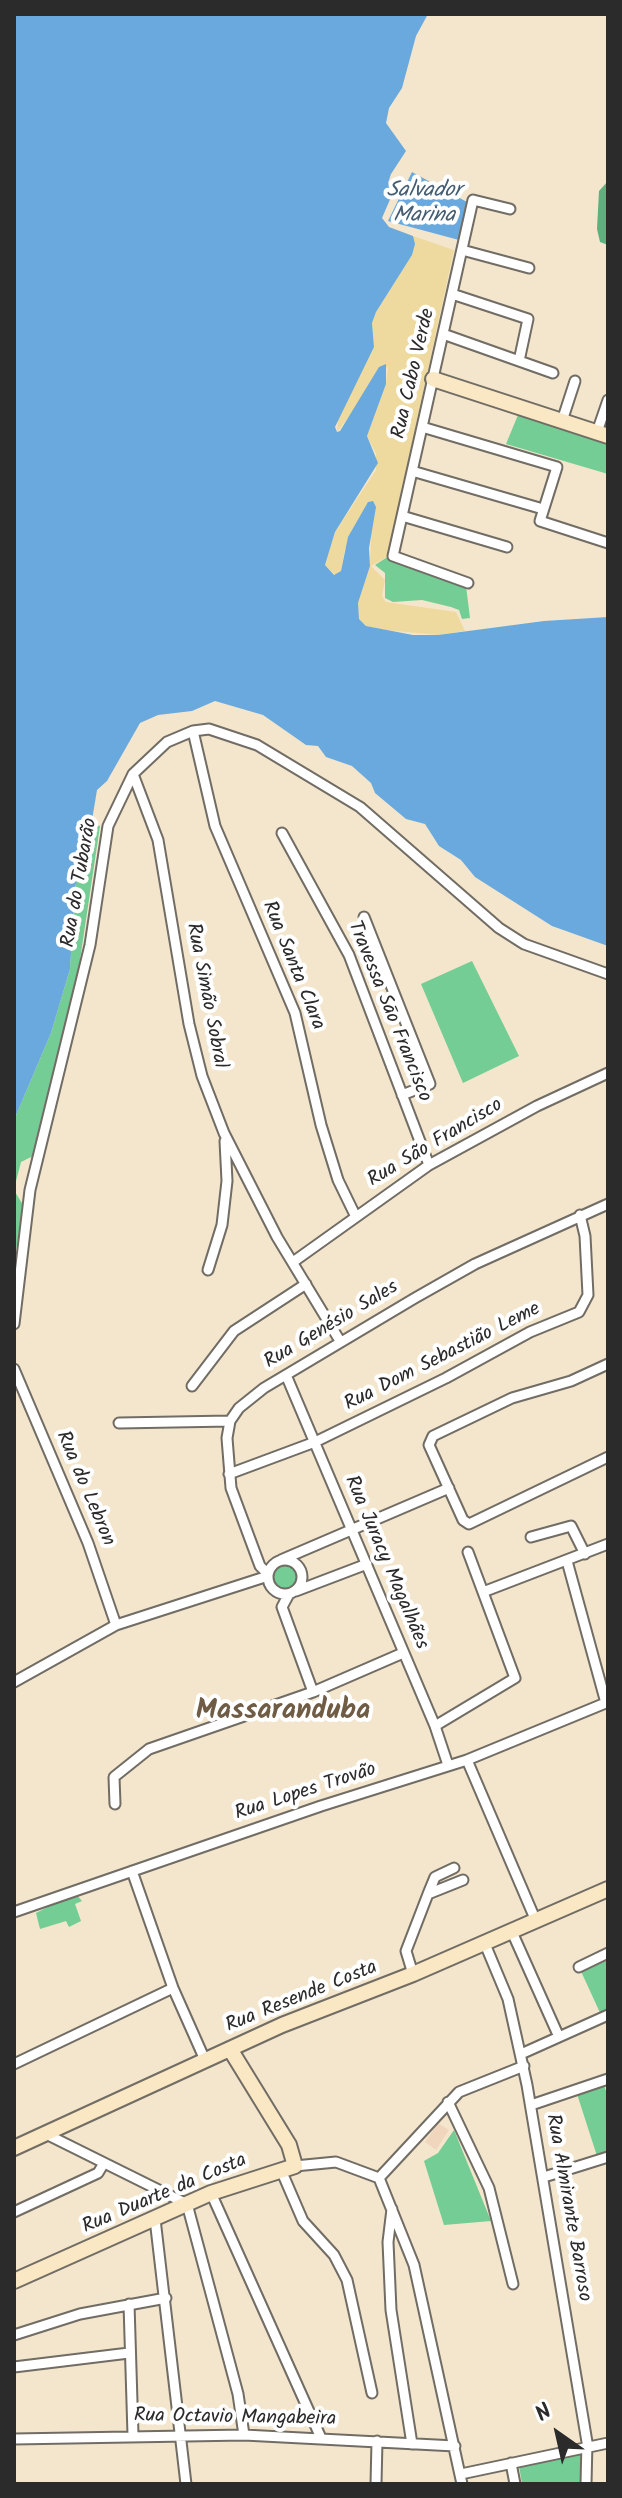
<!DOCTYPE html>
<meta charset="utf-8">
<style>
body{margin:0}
#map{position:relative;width:622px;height:2498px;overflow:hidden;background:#f3e6cd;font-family:Kalam,sans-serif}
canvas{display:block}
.frame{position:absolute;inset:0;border:16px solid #2b2b2b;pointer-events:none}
.north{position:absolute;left:518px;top:2394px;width:80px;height:80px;-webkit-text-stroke:6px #fff;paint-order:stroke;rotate:326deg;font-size:22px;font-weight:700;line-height:32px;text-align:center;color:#2b2b2b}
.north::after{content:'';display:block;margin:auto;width:28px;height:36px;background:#2b2b2b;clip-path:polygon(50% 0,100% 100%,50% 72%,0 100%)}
</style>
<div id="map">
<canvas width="622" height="2498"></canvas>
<div class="frame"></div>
<div class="north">N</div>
</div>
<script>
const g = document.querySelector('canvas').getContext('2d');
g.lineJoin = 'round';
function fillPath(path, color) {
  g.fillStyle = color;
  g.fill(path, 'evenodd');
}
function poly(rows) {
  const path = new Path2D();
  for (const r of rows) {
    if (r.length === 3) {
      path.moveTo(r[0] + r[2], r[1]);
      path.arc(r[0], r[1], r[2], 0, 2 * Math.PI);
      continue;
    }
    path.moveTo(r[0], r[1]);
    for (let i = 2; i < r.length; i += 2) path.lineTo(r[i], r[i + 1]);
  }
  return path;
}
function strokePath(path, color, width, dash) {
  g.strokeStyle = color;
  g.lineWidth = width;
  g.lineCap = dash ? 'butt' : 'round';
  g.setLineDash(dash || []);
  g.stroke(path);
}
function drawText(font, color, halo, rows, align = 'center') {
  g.font = font + ' Kalam,sans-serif';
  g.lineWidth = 8;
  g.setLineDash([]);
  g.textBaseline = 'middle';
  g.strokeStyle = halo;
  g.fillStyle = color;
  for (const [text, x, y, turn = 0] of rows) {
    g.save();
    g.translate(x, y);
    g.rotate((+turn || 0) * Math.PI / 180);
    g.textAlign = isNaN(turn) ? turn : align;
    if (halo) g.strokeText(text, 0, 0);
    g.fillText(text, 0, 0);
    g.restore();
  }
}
const built = poly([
 [438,2123,449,2130,436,2150,425,2142]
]);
const green = poly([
 [518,415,608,442,608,474,506,444],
 [389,556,466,586,470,618,462,619,459,610,451,607,422,600,393,602,385,598,385,573,375,565],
 [93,824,100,826,78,973,33,1156,21,1162,14,1189,14,1120,51,1033,70,969,75,887],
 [472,961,519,1056,463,1083,421,984],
 [14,1190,23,1205,14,1264],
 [285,1577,12],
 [75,1893,82,1901,75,1904,81,1921,69,1927,66,1921,40,1929,36,1913],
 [606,1954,608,2015,602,2017,579,1967],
 [604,2085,608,2097,608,2153,597,2156,577,2094],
 [454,2130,491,2221,444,2225,424,2161,438,2153],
 [581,2453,581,2484,522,2484,519,2466]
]);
const forest = poly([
 [608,181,608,245,600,242,597,229,599,191]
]);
const sand = poly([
 [413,236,454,250,387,557,371,566,385,580,382,596,386,602,456,612,465,631,438,635,385,630,366,626,359,619,358,603,370,566,371,533,345,549,341,571,335,575,325,565,335,532,376,470,376,454,367,436,386,384,388,366,337,432,338,414,374,347,372,323,376,312,412,255]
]);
const water = poly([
 [14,14,428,14,416,36,402,88,389,108,386,123,406,151,391,174,388,183,395,188,382,218,389,227,413,236,415,244,412,255,376,312,372,323,374,347,335,427,337,432,340,431,379,367,386,364,386,384,367,436,378,463,335,532,325,565,334,575,341,571,348,537,368,502,373,501,376,507,369,548,370,566,358,603,359,619,366,626,413,635,438,635,544,621,608,617,608,946,552,926,475,877,461,860,439,846,425,824,406,819,375,793,371,783,352,766,326,757,318,746,306,745,263,715,215,701,192,711,158,715,140,723,107,781,97,790,87,850,75,887,70,969,51,1033,14,1120],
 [412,172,467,202,459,240,388,221]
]);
const street = poly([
 [462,250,529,268],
 [452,294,528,319,519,361],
 [443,334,553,373],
 [562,421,575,381],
 [422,427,557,467,540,521,608,543],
 [597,432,608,400],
 [412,471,543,509],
 [402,516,507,547],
 [468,583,393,556,473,200,510,209],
 [193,731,215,826,295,1013,321,1125,338,1180,355,1215],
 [133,774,158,840,189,1024,202,1076,224,1133,277,1237,340,1341],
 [282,833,349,955,429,1165],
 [364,917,430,1084,402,1095],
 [293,1262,429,1165,537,1106,608,1073],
 [208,1270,222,1225,227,1181,225,1141],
 [14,1324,30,1190,90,945,108,826,133,774,167,742,193,731,209,729,257,745,360,807,499,928,524,944,608,974],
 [608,1364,571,1381,512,1398,433,1436,429,1445,463,1520,469,1524,608,1457],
 [14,1369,88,1543,116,1625],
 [286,1375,435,1726,448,1765],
 [192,1386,234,1331,306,1284],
 [119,1423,230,1421],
 [229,1474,315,1442,446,1378,530,1332,579,1312,588,1295,585,1236,580,1215],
 [531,1537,571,1526,585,1554],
 [285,1577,17],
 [281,1560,449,1488],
 [567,1561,606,1703],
 [268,1574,260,1566,231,1488,227,1438,230,1421,239,1408,264,1388,415,1298,475,1264,608,1204],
 [296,1591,367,1564],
 [483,1592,608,1544],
 [289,1594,282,1607,313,1692],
 [14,1682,116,1625,268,1576],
 [435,1726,515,1678,468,1552],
 [467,1760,536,1921],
 [115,1804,114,1777,149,1749,313,1692,403,1653],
 [132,1871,173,1988,205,2060],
 [428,1894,435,1877,454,1868],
 [14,1912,321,1806,467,1760,608,1702],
 [512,1932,559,2037],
 [485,1944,508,1999,527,2085,587,2442,586,2484],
 [579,1967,608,1953],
 [413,1974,406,1951,428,1894,463,1880],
 [521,2054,608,2015],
 [14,2064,173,1988],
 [448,2102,489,2188,513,2284],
 [531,2105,608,2079],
 [46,2134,187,2204,238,2394,244,2435],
 [295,2166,336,2162,379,2178],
 [281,2170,303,2221,334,2255,347,2280,372,2393],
 [544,2177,608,2157],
 [379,2178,414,2265,462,2484],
 [379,2178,459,2092,524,2066],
 [211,2193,321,2438],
 [392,2209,388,2242,391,2310,412,2444],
 [14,2212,98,2173,104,2163],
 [155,2219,186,2484],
 [129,2304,133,2435],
 [14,2335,80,2314,166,2298],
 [14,2367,129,2353],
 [14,2439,244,2435,455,2446],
 [511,2463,515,2484],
 [461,2474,608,2443],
 [376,2484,377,2441]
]);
const secondary = poly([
 [433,379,608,436],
 [14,2148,282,2025,413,1974,608,1889],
 [14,2281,211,2193,295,2166,289,2145,230,2049]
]);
const streetNames = [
 ["Rua Cabo Verde",415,374,-77],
 ["Rua do Tubarão",81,883,-80],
 ["Rua Santa Clara",292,966,68],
 ["Rua Simão Sobral",205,996,79],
 ["Travessa Sāo Francisco",388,1012,68],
 ["Rua São Francisco",436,1144,-31],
 ["Rua Genésio Sales",332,1326,-31],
 ["Rua Dom Sebastião Leme",443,1358,-27],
 ["Rua do Lebron",84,1489,67],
 ["Rua Juracy Magalhães",385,1563,67],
 ["Rua Lopes Trovão",306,1793,-18],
 ["Rua Resende Costa",302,1998,-22],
 ["Rua Duarte da Costa",165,2195,-23],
 ["Rua Almirante Barroso",567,2208,80],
 ["Rua Octavio Mangabeira",235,2419,1]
];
const waterNames = [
 ["Salvador",424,192],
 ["Marina",424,217]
];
const districtNames = [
 ["Massaranduba",283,1713]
];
fillPath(built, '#f0d6bc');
fillPath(green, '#73cd94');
fillPath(forest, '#5eb07e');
fillPath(sand, '#eeda9e');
fillPath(water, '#6aa9dd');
strokePath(street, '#716c64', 13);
strokePath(secondary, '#716c64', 18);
strokePath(street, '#fff', 9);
strokePath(secondary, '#fae7c3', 14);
drawText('20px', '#2b2b2b', '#fff', streetNames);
drawText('italic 22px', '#445d72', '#fff', waterNames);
drawText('bold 28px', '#705c44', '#fff', districtNames);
</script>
